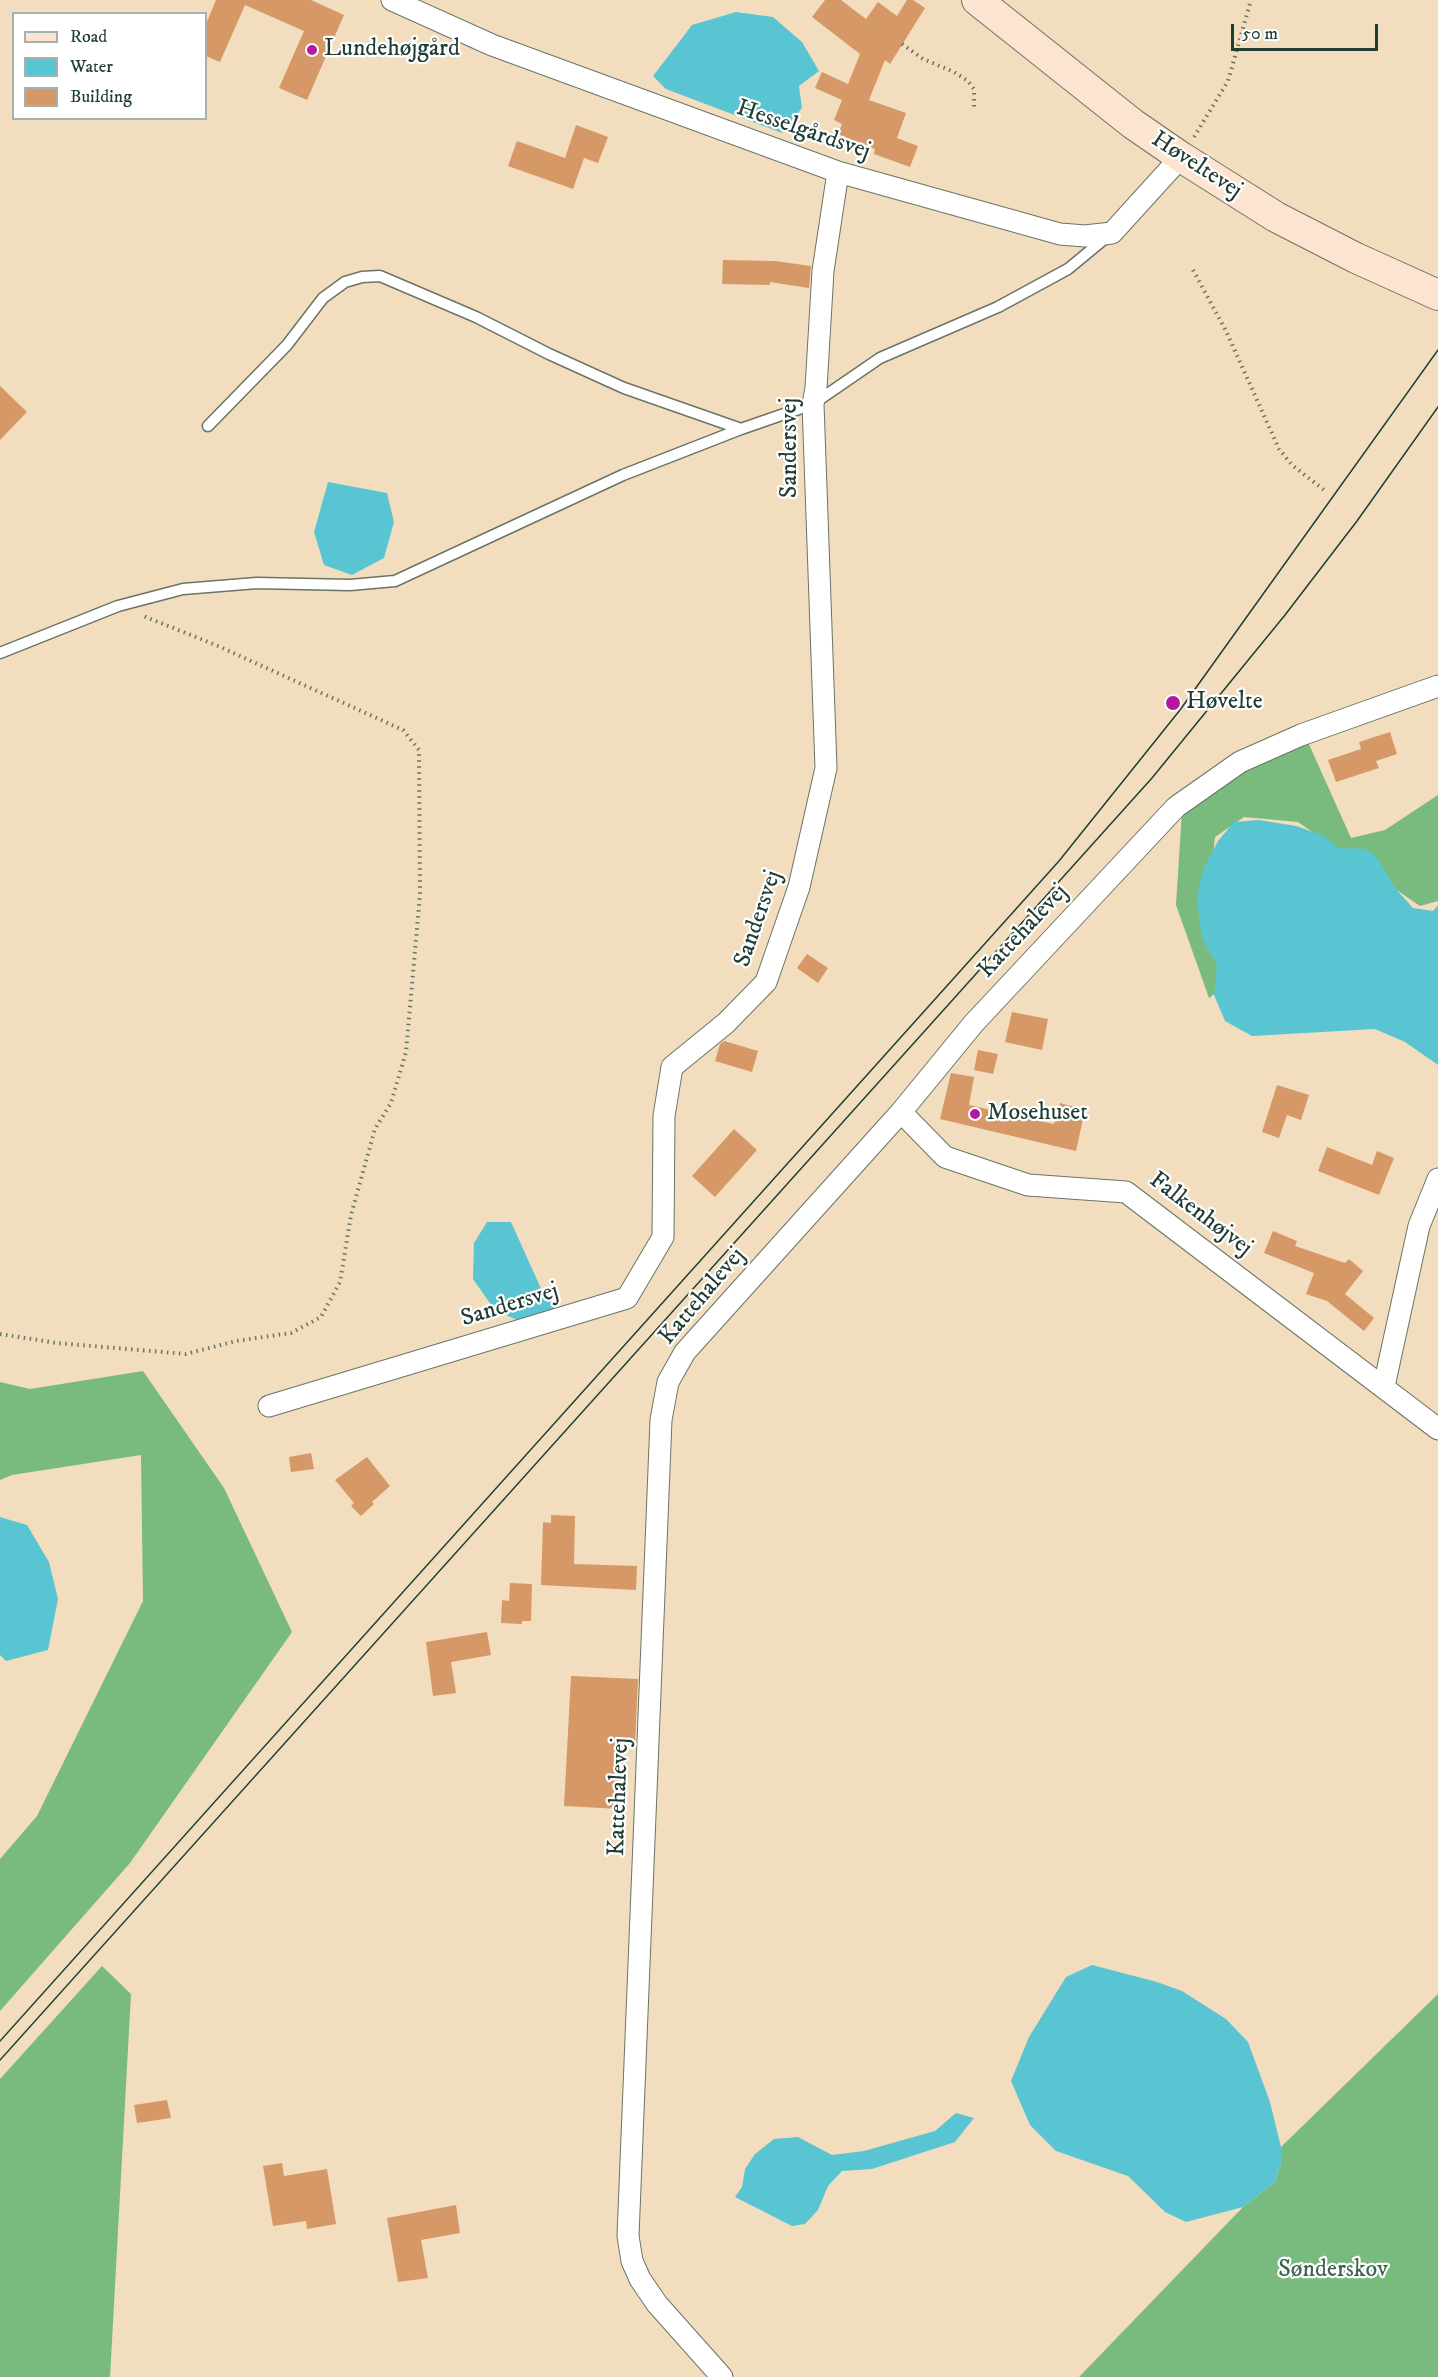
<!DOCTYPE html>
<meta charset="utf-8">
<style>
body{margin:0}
#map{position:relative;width:1438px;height:2377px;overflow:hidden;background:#f3ddbf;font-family:"IM FELL DW Pica",serif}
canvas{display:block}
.legend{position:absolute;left:12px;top:12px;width:195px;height:108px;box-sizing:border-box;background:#fff;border:2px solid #a5b1ae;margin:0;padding:8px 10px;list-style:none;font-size:18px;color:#1f3d34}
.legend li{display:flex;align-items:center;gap:12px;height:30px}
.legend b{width:30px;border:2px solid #a5b1ae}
.scale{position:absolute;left:1231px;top:24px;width:147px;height:27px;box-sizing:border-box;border:3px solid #1f3d34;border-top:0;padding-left:8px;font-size:18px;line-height:21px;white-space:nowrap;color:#1f3d34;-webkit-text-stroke:4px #fff;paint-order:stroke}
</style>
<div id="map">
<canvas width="1438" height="2377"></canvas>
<ul class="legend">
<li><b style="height:8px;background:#fde4d0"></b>Road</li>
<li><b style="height:16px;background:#59c5d2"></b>Water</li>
<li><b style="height:16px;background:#d59866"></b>Building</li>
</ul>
<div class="scale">50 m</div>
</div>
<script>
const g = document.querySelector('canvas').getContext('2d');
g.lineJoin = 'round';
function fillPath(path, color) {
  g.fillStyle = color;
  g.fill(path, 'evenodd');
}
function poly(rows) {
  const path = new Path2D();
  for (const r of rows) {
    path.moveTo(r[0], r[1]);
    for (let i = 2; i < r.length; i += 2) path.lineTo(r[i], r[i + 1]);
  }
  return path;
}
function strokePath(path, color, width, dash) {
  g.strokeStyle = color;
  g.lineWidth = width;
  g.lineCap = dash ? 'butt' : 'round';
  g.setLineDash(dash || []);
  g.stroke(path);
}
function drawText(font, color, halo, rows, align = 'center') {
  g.font = font + ' "IM FELL DW Pica",serif';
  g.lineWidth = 4.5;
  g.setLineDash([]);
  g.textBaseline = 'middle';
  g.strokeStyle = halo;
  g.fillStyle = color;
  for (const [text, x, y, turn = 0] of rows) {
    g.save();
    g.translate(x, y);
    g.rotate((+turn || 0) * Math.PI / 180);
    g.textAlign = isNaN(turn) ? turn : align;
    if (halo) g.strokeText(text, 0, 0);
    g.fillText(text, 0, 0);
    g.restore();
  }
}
const forest = poly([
 [1308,742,1351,838,1385,830,1438,795,1438,901,1420,906,1298,822,1244,817,1215,837,1205,936,1229,983,1209,998,1176,905,1183,795],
 [143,1371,224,1488,292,1632,130,1863,0,2011,0,1859,37,1816,143,1601,141,1455,12,1475,0,1480,0,1382,30,1389],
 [102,1966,131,1994,110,2377,0,2377,0,2079],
 [1438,1994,1438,2377,1079,2377,1243,2207,1275,2182,1281,2163,1281,2147]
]);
const water = poly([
 [736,12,773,17,802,42,819,71,799,86,802,108,782,133,666,89,653,76,692,25],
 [328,482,387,493,394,522,384,558,352,575,324,565,314,532],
 [1259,820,1296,826,1322,835,1339,848,1367,849,1377,858,1396,889,1413,908,1433,911,1438,905,1438,1065,1405,1042,1375,1029,1252,1036,1225,1021,1214,995,1217,965,1202,938,1197,898,1203,870,1218,841,1234,822],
 [487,1222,511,1222,543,1293,555,1303,556,1312,525,1324,494,1309,473,1279,474,1243],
 [0,1517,27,1525,49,1562,58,1599,48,1650,6,1661,0,1655],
 [1092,1965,1157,1982,1182,1991,1226,2019,1248,2042,1270,2102,1281,2147,1281,2163,1275,2182,1243,2207,1186,2222,1165,2212,1128,2176,1056,2151,1030,2125,1011,2081,1029,2037,1066,1977],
 [956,2113,974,2118,955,2142,872,2169,842,2171,828,2186,818,2210,805,2224,792,2226,735,2197,742,2187,745,2169,755,2154,774,2139,798,2137,832,2155,864,2151,935,2131]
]);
const building = poly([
 [216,0,311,0,344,15,307,100,279,88,304,31,245,5,220,62,206,56,206,24],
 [825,0,841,0,866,19,878,2,897,16,907,0,913,0,925,8,890,64,885,60,869,100,906,113,897,138,918,146,910,167,874,154,875,149,838,134,842,124,834,120,842,100,815,88,822,72,848,84,860,54,812,17],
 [576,125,608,137,598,163,584,158,573,189,508,166,517,141,565,158],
 [723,260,775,261,811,266,809,288,770,282,770,285,722,284],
 [0,386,27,412,0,440],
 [1390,732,1397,754,1376,761,1379,768,1336,782,1328,760,1361,749,1359,742],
 [807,954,828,968,818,983,797,968],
 [1012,1012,1048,1019,1042,1050,1005,1042],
 [724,1041,758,1051,752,1072,715,1061,720,1044],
 [978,1050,998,1054,993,1074,974,1070],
 [951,1073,974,1077,969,1105,1054,1124,1060,1103,1085,1110,1076,1151,940,1119],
 [1277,1085,1309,1095,1301,1120,1287,1115,1279,1138,1262,1132],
 [734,1129,757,1150,715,1197,692,1176],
 [1327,1147,1372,1165,1377,1151,1394,1158,1379,1195,1318,1171],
 [1273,1231,1297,1241,1295,1246,1345,1263,1349,1259,1363,1271,1345,1294,1374,1318,1364,1331,1327,1301,1306,1294,1314,1273,1264,1253],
 [311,1453,314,1469,291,1472,289,1457],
 [367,1457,390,1486,372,1502,374,1504,361,1516,351,1506,354,1503,335,1480],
 [551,1515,575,1516,574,1564,637,1566,636,1590,541,1585,543,1522,551,1523],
 [510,1583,532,1584,531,1621,522,1621,522,1624,501,1623,502,1600,509,1601],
 [487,1632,491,1655,451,1662,456,1693,433,1696,426,1642],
 [571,1676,638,1679,635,1745,625,1744,621,1809,564,1806],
 [167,2100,171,2118,137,2123,134,2105],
 [282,2163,284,2176,327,2169,336,2224,307,2229,306,2221,273,2226,263,2166],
 [456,2205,460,2233,421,2240,428,2278,398,2282,387,2218]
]);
const path = poly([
 [902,44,923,59,954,72,968,81,974,89,974,108],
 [1194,137,1228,81,1251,0],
 [1193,270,1226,331,1279,449,1292,465,1324,490],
 [0,1334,57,1343,186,1354,236,1341,291,1333,321,1317,340,1282,351,1215,375,1129,391,1103,406,1052,420,894,419,750,403,730,218,646,141,615]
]);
const lane = poly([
 [208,426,287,345,323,298,345,282,362,277,380,276,476,317,549,354,624,388,741,429],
 [0,653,118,606,183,589,257,583,350,585,395,581,623,475,741,429,813,404,880,358,998,307,1068,269,1108,236]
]);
const street = poly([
 [392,0,492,45,838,172,1060,234,1085,236,1112,233,1181,157],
 [901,1112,945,1157,1028,1185,1126,1192,1438,1429],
 [1384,1386,1419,1226,1438,1179],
 [269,1406,627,1298,663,1237,664,1116,672,1067,726,1023,766,982,799,887,826,768,813,404,816,388,823,271,838,172],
 [722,2377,657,2304,640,2279,632,2261,628,2236,661,1420,668,1382,685,1352,901,1112,974,1023,1176,807,1240,762,1301,735,1438,686]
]);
const secondary = poly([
 [977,0,1133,124,1181,157,1276,217,1356,258,1438,295]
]);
const tram = poly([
 [0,2041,1059,861,1180,710,1438,350],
 [0,2060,1152,778,1285,615,1357,521,1438,407]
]);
const markers = [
 [312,50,6,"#b5179e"],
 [1173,703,8,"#b5179e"],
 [975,1114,6,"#b5179e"]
];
const poiNames = [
 ["Lundehøjgård",324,50],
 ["Høvelte",1186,703],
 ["Mosehuset",987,1114]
];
const streetNames = [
 ["Hesselgårdsvej",803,131,19],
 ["Høveltevej",1196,166,33],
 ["Sandersvej",791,448,-90],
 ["Sandersvej",759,919,-71],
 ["Kattehalevej",1024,932,-47],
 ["Falkenhøjvej",1200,1215,37],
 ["Kattehalevej",703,1297,-50],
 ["Sandersvej",510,1306,-17],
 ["Kattehalevej",620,1797,-88]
];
const parkNames = [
 ["Sønderskov",1333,2271]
];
fillPath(forest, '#79bb7e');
fillPath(water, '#59c5d2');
fillPath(building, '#d59866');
strokePath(lane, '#697565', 13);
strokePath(street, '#697565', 23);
strokePath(secondary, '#697565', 32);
strokePath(path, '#697565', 4, [1.5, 4.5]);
strokePath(lane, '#fff', 10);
strokePath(street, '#fff', 21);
strokePath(secondary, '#fde4d0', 30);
strokePath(tram, '#1f3d34', 1.5);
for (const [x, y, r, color] of markers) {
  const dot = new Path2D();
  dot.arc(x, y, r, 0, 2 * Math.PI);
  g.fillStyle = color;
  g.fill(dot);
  strokePath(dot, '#fff', 2);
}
drawText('24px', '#1f3d34', '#fff', poiNames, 'left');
drawText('24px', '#1f3d34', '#fff', streetNames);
drawText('24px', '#3d644c', '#fff', parkNames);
</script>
